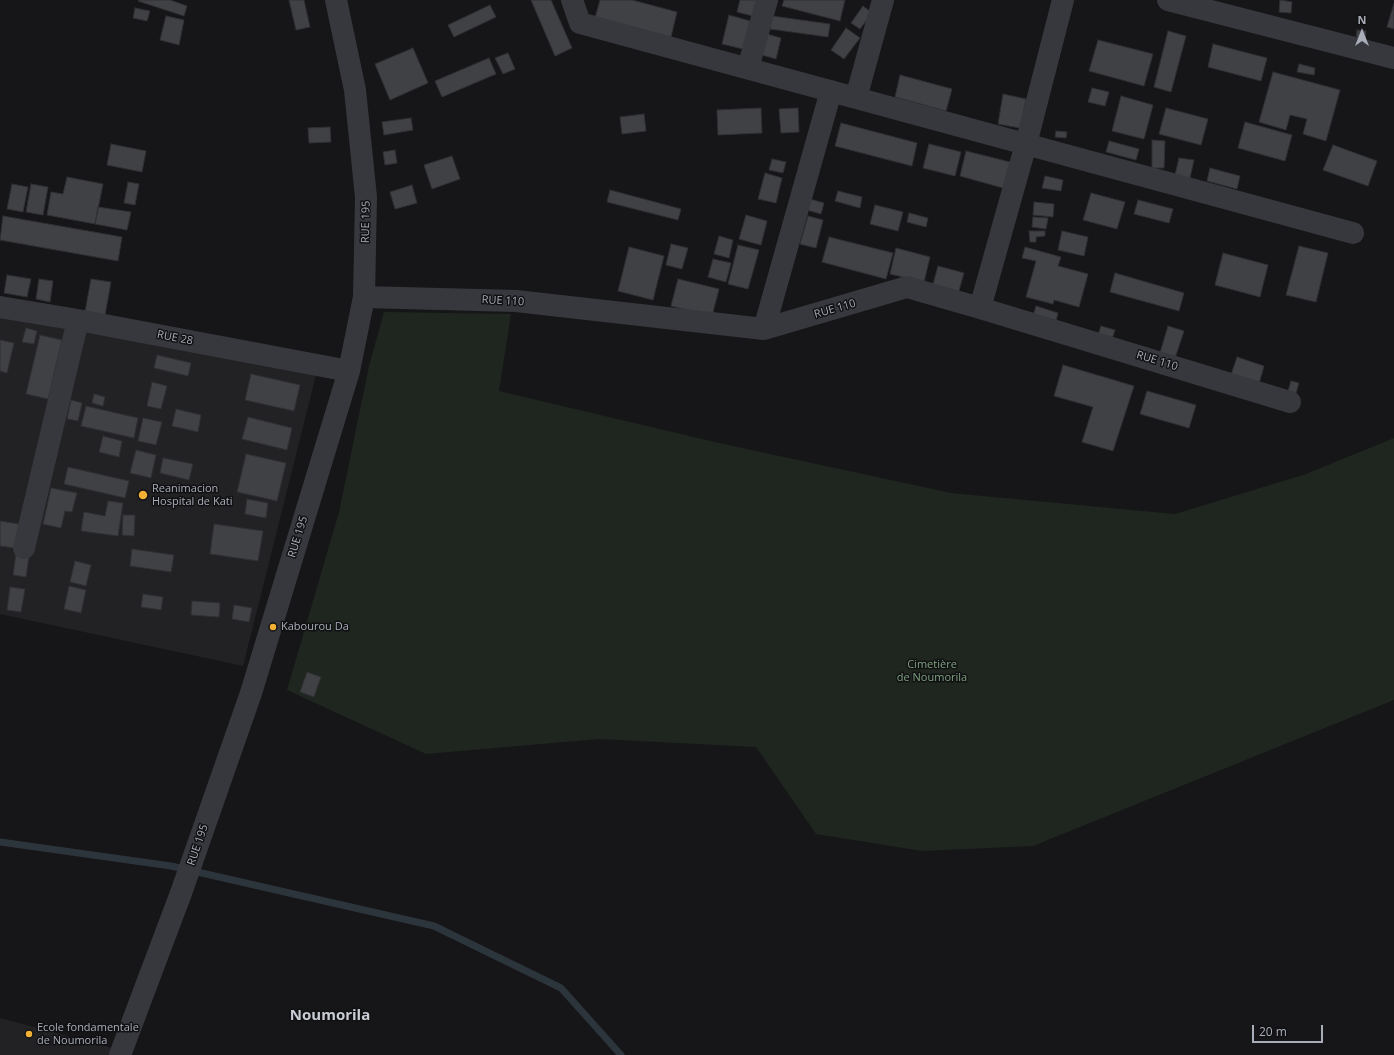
<!DOCTYPE html>
<meta charset="utf-8">
<style>
body{margin:0}
#map{position:relative;width:1394px;height:1055px;overflow:hidden;background:#161618;font-family:"Open Sans",sans-serif}
canvas{display:block}
.north{position:absolute;left:1342px;top:12px;width:40px;height:40px;-webkit-text-stroke:3px #111113;paint-order:stroke;rotate:0deg;font-size:11px;font-weight:700;line-height:16px;text-align:center;color:#a8adb8}
.north::after{content:'';display:block;margin:auto;width:14px;height:18px;background:#a8adb8;clip-path:polygon(50% 0,100% 100%,50% 72%,0 100%)}
.scale{position:absolute;left:1252px;top:1025px;width:71px;height:18px;box-sizing:border-box;border:2px solid #a8adb8;border-top:0;padding-left:5px;font-size:12px;line-height:14px;white-space:nowrap;color:#a8adb8;-webkit-text-stroke:3px #111113;paint-order:stroke}
</style>
<div id="map">
<canvas width="1394" height="1055"></canvas>
<div class="north">N</div>
<div class="scale">20 m</div>
</div>
<script>
const g = document.querySelector('canvas').getContext('2d');
g.lineJoin = 'round';
function fillPath(path, color) {
  g.fillStyle = color;
  g.fill(path, 'evenodd');
}
function poly(rows) {
  const path = new Path2D();
  for (const r of rows) {
    path.moveTo(r[0], r[1]);
    for (let i = 2; i < r.length; i += 2) path.lineTo(r[i], r[i + 1]);
  }
  return path;
}
function strokePath(path, color, width, dash) {
  g.strokeStyle = color;
  g.lineWidth = width;
  g.lineCap = dash ? 'butt' : 'round';
  g.setLineDash(dash || []);
  g.stroke(path);
}
function drawText(font, color, halo, rows, align = 'center') {
  g.font = font + ' "Open Sans",sans-serif';
  g.lineWidth = 3;
  g.setLineDash([]);
  g.textBaseline = 'middle';
  g.strokeStyle = halo;
  g.fillStyle = color;
  for (const [text, x, y, turn = 0] of rows) {
    g.save();
    g.translate(x, y);
    g.rotate((+turn || 0) * Math.PI / 180);
    g.textAlign = isNaN(turn) ? turn : align;
    if (halo) g.strokeText(text, 0, 0);
    g.fillText(text, 0, 0);
    g.restore();
  }
}
const built = poly([
 [0,315,316,375,243,666,0,614],
 [0,1018,117,1049,114,1055,0,1055]
]);
const green = poly([
 [384,312,511,314,499,391,719,443,951,493,1175,514,1306,474,1394,438,1394,700,1033,846,922,851,816,834,756,747,599,739,426,754,287,690,339,512,369,366]
]);
const stream = poly([
 [0,842,171,866,434,926,561,988,621,1055]
]);
const building = poly([
 [139,0,170,0,187,6,184,16,138,1,139,0],
 [289,0,304,0,310,27,296,30,289,0],
 [531,0,551,0,572,48,555,56,531,0],
 [600,0,632,0,677,12,671,37,595,18,600,0],
 [740,0,757,0,753,16,737,12,740,0],
 [784,0,845,0,840,21,782,6,784,0],
 [1280,0,1292,2,1291,13,1279,12,1280,0],
 [1394,3,1394,29,1387,27,1394,3],
 [490,5,496,17,454,37,448,25,490,5],
 [863,6,872,13,860,29,851,23,863,6],
 [135,8,150,11,147,21,133,18,135,8],
 [729,15,750,21,743,49,722,44,729,15],
 [166,16,184,20,179,45,160,40,166,16],
 [772,16,830,24,828,37,770,29,772,16],
 [846,28,860,38,844,59,831,50,846,28],
 [1357,30,1366,31,1365,43,1356,42,1357,30],
 [1168,31,1186,36,1171,92,1154,87,1168,31],
 [767,34,781,38,776,59,762,55,767,34],
 [1098,40,1153,54,1144,86,1089,71,1098,40],
 [1213,44,1267,58,1261,81,1208,67,1213,44],
 [413,48,428,83,390,100,375,64,413,48],
 [508,53,515,69,503,74,495,58,508,53],
 [489,58,496,74,442,97,435,81,489,58],
 [1299,64,1315,68,1314,75,1297,72,1299,64],
 [1273,72,1340,90,1326,141,1303,134,1307,119,1290,115,1286,130,1259,122,1273,72],
 [900,75,952,89,946,111,895,97,900,75],
 [1092,88,1109,92,1105,106,1088,102,1092,88],
 [1003,94,1026,99,1020,128,998,124,1003,94],
 [1121,96,1153,105,1144,139,1112,131,1121,96],
 [761,108,762,133,718,135,717,110,761,108],
 [798,108,799,132,781,133,779,109,798,108],
 [1166,108,1208,119,1201,145,1159,134,1166,108],
 [644,114,646,131,622,134,620,117,644,114],
 [411,118,413,130,384,135,382,122,411,118],
 [1245,122,1292,135,1285,161,1238,148,1245,122],
 [841,123,917,143,912,166,835,146,841,123],
 [330,127,331,142,309,143,308,128,330,127],
 [1056,131,1067,132,1066,138,1055,137,1056,131],
 [1152,140,1165,141,1164,168,1152,168,1152,140],
 [1109,141,1139,149,1136,160,1106,152,1109,141],
 [111,144,146,151,142,172,107,165,111,144],
 [929,144,961,152,955,176,923,168,929,144],
 [1333,145,1377,161,1368,186,1323,170,1333,145],
 [395,150,397,163,385,165,383,152,395,150],
 [966,151,1010,162,1003,188,960,176,966,151],
 [452,156,460,179,432,189,424,165,452,156],
 [1179,158,1194,160,1190,178,1175,175,1179,158],
 [772,159,786,162,783,173,769,170,772,159],
 [1210,168,1240,176,1237,189,1207,181,1210,168],
 [765,173,782,178,776,203,758,199,765,173],
 [1045,176,1063,180,1061,191,1042,188,1045,176],
 [67,177,103,184,95,224,47,215,51,192,63,194,67,177],
 [128,182,139,184,135,205,124,203,128,182],
 [12,184,28,187,23,212,7,209,12,184],
 [31,184,48,187,43,215,26,212,31,184],
 [412,185,417,203,395,209,390,192,412,185],
 [610,190,681,209,678,220,607,202,610,190],
 [838,191,862,197,860,208,835,201,838,191],
 [1091,193,1125,202,1117,229,1083,220,1091,193],
 [810,199,824,203,821,214,807,210,810,199],
 [1138,200,1173,209,1169,223,1134,214,1138,200],
 [1034,202,1054,204,1053,217,1033,215,1034,202],
 [875,205,903,212,898,231,870,224,875,205],
 [98,207,131,212,127,230,95,224,98,207],
 [909,213,928,218,926,227,907,222,909,213],
 [746,215,767,221,761,245,739,239,746,215],
 [3,216,122,237,118,261,0,240,3,216],
 [808,216,823,220,816,248,800,244,808,216],
 [1033,217,1048,218,1046,229,1032,227,1033,217],
 [1029,231,1045,231,1045,236,1036,237,1036,242,1030,242,1029,231],
 [1062,231,1088,237,1084,256,1058,250,1062,231],
 [719,236,733,240,729,258,714,254,719,236],
 [829,237,893,253,886,279,822,262,829,237],
 [671,244,688,248,682,269,666,265,671,244],
 [738,245,759,250,748,289,728,284,738,245],
 [1299,246,1328,253,1316,302,1286,295,1299,246],
 [629,247,664,256,653,300,618,291,629,247],
 [1025,247,1061,257,1058,266,1088,274,1079,307,1054,300,1053,304,1026,297,1036,261,1022,258,1025,247],
 [896,248,930,257,924,282,890,274,896,248],
 [1223,253,1268,265,1260,297,1215,285,1223,253],
 [713,259,731,263,726,282,708,277,713,259],
 [938,266,964,273,958,294,932,288,938,266],
 [1115,273,1184,293,1179,311,1110,292,1115,273],
 [7,275,31,279,27,297,4,293,7,275],
 [39,279,53,281,50,302,36,299,39,279],
 [91,279,111,282,105,315,85,312,91,279],
 [678,279,719,289,712,316,671,306,678,279],
 [1036,306,1058,313,1055,325,1032,319,1036,306],
 [1101,326,1115,330,1111,342,1097,338,1101,326],
 [1168,326,1184,331,1175,358,1160,353,1168,326],
 [26,328,37,331,34,344,22,342,26,328],
 [40,335,62,340,48,399,26,394,40,335],
 [0,340,14,343,7,373,0,371,0,340],
 [157,355,191,363,188,376,154,368,157,355],
 [1237,357,1264,366,1259,384,1231,375,1237,357],
 [1063,365,1134,386,1113,451,1082,442,1093,407,1054,396,1063,365],
 [251,374,300,385,294,411,245,400,251,374],
 [1291,381,1299,383,1296,393,1288,391,1291,381],
 [152,382,167,386,161,409,147,406,152,382],
 [1147,391,1196,405,1189,428,1140,414,1147,391],
 [94,394,105,397,103,406,92,403,94,394],
 [71,400,82,403,78,421,67,419,71,400],
 [86,406,138,418,134,438,81,426,86,406],
 [176,409,201,415,198,432,172,426,176,409],
 [248,417,292,428,287,450,242,439,248,417],
 [143,418,162,422,156,445,138,441,143,418],
 [103,436,122,441,119,457,99,452,103,436],
 [136,450,156,455,151,478,130,473,136,450],
 [246,454,286,463,277,501,237,492,246,454],
 [163,458,193,464,189,480,160,473,163,458],
 [68,467,129,481,125,498,64,484,68,467],
 [51,488,77,493,72,512,65,511,61,528,43,524,51,488],
 [247,499,268,503,266,518,245,514,247,499],
 [108,501,123,503,118,536,81,531,84,512,105,516,108,501],
 [123,515,135,515,134,536,122,535,123,515],
 [0,521,19,524,15,548,0,546,0,521],
 [214,524,263,531,258,561,210,554,214,524],
 [132,549,174,555,171,572,130,566,132,549],
 [16,554,29,556,26,577,13,575,16,554],
 [75,561,91,565,86,586,70,582,75,561],
 [69,586,86,590,81,613,64,609,69,586],
 [10,587,25,589,21,612,7,610,10,587],
 [143,594,163,597,161,610,141,607,143,594],
 [192,601,220,603,219,617,191,615,192,601],
 [234,605,252,608,249,622,232,619,234,605],
 [307,672,321,677,314,697,300,692,307,672]
]);
const minor = poly([
 [572,0,580,23,1353,233],
 [1168,0,1394,58],
 [748,68,767,0],
 [856,98,883,0],
 [364,297,516,301,764,329,907,287,980,308,1290,402],
 [0,307,78,320,349,371],
 [980,308,1026,144,1063,0],
 [764,329,831,91],
 [24,548,78,320],
 [120,1055,181,893,251,693,349,371,364,297,366,197,355,90,336,0]
]);
const markers = [
 [143,495,5,"#f2b134"],
 [273,627,4,"#f2b134"],
 [29,1034,4,"#f2b134"]
];
const streetNames = [
 ["RUE 195",366,222,-89],
 ["RUE 110",503,301,3],
 ["RUE 110",835,309,-16],
 ["RUE 28",175,338,11],
 ["RUE 110",1157,361,17],
 ["RUE 195",298,537,-73],
 ["RUE 195",198,845,-71]
];
const poiNames = [
 ["Reanimacion",152,489],
 ["Hospital de Kati",152,502],
 ["Kabourou Da",281,627],
 ["Ecole fondamentale",37,1028],
 ["de Noumorila",37,1041]
];
const parkNames = [
 ["Cimetière",932,665],
 ["de Noumorila",932,678]
];
const districtNames = [
 ["Noumorila",330,1016]
];
fillPath(built, '#222225');
fillPath(green, '#1e261f');
strokePath(stream, '#2c353c', 7);
fillPath(building, '#404145');
strokePath(building, '#303034', 1);
strokePath(minor, '#37383d', 22);
for (const [x, y, r, color] of markers) {
  const dot = new Path2D();
  dot.arc(x, y, r, 0, 2 * Math.PI);
  g.fillStyle = color;
  g.fill(dot);
  strokePath(dot, '#111113', 1.5);
}
drawText('11px', '#a8adb8', '#111113', streetNames);
drawText('11px', '#a8adb8', '#111113', poiNames, 'left');
drawText('11px', '#7fa381', '#111113', parkNames);
drawText('bold 15px', '#c9ccd4', '#111113', districtNames);
</script>
